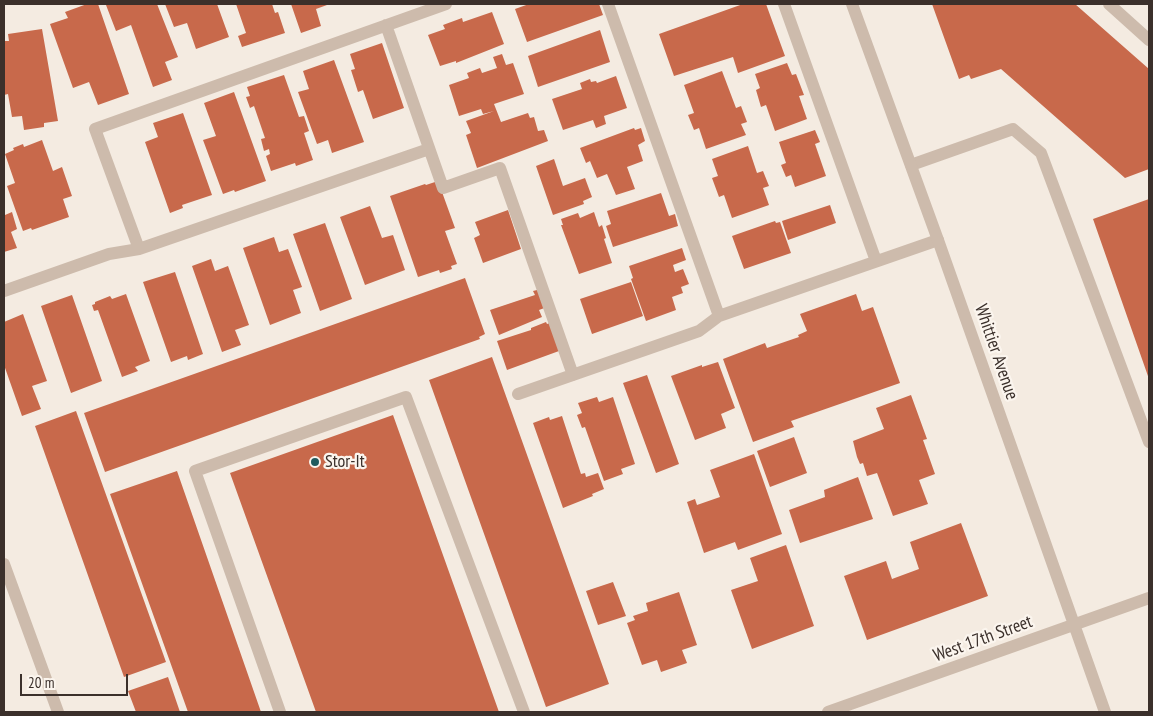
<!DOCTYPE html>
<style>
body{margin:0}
#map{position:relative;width:1153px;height:716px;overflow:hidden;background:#f4ebe1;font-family:"PT Sans Narrow",sans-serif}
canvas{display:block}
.frame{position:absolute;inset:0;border:5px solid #3b302b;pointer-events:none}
.scale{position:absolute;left:20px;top:674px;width:108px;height:22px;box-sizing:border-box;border:2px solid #3b302b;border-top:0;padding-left:6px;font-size:15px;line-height:18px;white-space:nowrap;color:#3b302b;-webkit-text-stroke:4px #fbf5ee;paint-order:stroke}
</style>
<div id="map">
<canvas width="1153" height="716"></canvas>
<div class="frame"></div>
<div class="scale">20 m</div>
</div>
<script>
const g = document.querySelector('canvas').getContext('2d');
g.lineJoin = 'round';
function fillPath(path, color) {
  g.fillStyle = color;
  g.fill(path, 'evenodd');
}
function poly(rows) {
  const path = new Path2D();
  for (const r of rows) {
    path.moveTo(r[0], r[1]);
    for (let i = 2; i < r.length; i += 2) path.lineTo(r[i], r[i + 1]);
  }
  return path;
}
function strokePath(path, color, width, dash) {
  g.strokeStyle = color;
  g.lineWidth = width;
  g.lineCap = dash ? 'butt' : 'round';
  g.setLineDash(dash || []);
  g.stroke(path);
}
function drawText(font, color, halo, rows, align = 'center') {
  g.font = font + ' "PT Sans Narrow",sans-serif';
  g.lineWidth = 4.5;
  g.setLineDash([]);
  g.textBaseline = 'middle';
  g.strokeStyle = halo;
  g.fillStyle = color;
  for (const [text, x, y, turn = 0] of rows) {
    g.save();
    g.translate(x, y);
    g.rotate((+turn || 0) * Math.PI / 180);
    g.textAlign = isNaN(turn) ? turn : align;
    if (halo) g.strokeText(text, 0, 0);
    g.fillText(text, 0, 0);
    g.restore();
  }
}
const building = poly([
 [87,4,98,4,129,94,98,105,89,82,73,88,50,24,68,18,65,12],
 [109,4,157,4,178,57,165,62,172,80,153,87,131,25,116,31,106,5],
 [165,4,217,4,229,37,196,49,187,23,174,27],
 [236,4,272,4,275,13,278,12,285,33,242,47,238,36,246,33],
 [291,4,327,4,327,5,316,9,321,26,301,33],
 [529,4,599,4,603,15,527,42,515,9],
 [743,4,766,4,785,56,738,73,733,57,674,76,659,34],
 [932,4,1075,4,1149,69,1149,169,1125,178,1001,69,971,79,969,75,959,79],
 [492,12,504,44,456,63,456,61,440,66,428,35,445,29,443,25,462,18,463,22],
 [42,29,58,121,44,123,44,127,24,130,22,116,12,117,8,94,4,95,4,41,9,41,8,34],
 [600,30,610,62,538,87,528,56],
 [382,43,404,108,373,119,363,90,358,92,351,70,355,69,350,54],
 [502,54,506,65,513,63,524,94,494,104,501,122,528,113,530,118,534,117,538,131,544,130,548,141,477,168,466,135,471,133,466,121,494,111,483,114,481,109,459,116,449,85,469,78,467,73,480,68,482,73,497,68,493,57],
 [334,60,364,142,332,153,328,140,317,144,298,92,309,89,303,71],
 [787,63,792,75,796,74,804,95,799,96,807,119,775,131,766,105,761,107,756,90,760,88,755,74],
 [722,71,736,108,741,106,747,122,741,124,746,135,706,149,699,128,694,130,688,115,694,113,684,85],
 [284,75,299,117,304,116,309,131,304,133,313,160,296,166,295,163,271,171,266,156,270,154,269,149,264,151,261,139,265,138,254,106,250,108,246,97,250,96,247,87],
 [616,76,627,108,604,116,606,124,596,128,593,120,563,130,552,99,582,89,580,83,590,79,591,82,596,81,597,83],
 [234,92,266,181,235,192,234,190,223,194,203,140,216,136,204,103],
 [183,113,212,195,182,205,183,208,170,213,145,142,158,137,153,123],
 [634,128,635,130,641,128,645,141,638,145,643,161,627,167,635,189,616,195,607,174,597,178,590,161,586,163,580,148],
 [815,130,820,142,815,144,826,176,795,187,791,175,786,177,781,165,786,163,779,142],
 [42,140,53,171,62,167,72,196,63,199,69,217,32,230,31,228,23,231,7,186,15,183,5,154,14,150,13,148,23,144,24,147],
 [748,146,757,173,763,171,769,186,763,188,769,205,732,218,724,195,719,197,712,178,718,176,712,159],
 [554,159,563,186,585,178,592,197,583,201,584,204,553,215,536,166],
 [438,181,455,228,445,231,457,264,451,266,452,269,440,273,439,270,418,277,390,196,425,184,426,185],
 [661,193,669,216,675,214,678,226,613,247,606,226,611,224,607,211],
 [1149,199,1149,379,1093,219],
 [830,205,836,223,788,240,782,221],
 [370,206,382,238,393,235,405,270,365,285,340,217],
 [508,210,521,249,483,263,474,238,480,235,475,222],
 [4,211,5,215,12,212,17,229,11,232,17,248,4,252],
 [594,212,599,227,602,225,606,238,604,239,612,263,579,274,561,225,563,225,561,219,578,213,580,218],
 [775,221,776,223,780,222,791,253,744,269,732,236],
 [325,223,352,299,320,311,293,234],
 [274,237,279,252,288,249,302,287,293,290,301,313,270,325,243,248],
 [682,248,686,260,673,265,675,272,683,269,689,284,681,287,683,293,672,297,676,310,646,321,631,279,633,278,629,266],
 [211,259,215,271,228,266,249,325,235,330,241,345,222,352,192,266],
 [175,272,203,354,188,360,187,356,171,362,143,282],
 [465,278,485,334,479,337,480,339,105,472,84,413],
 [631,282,643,316,592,334,580,299],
 [541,289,547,307,539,310,542,317,499,335,490,310,535,295,533,291],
 [126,294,150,361,135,367,138,371,122,377,98,310,94,311,92,305,95,304,95,302,110,296,112,299],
 [856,294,862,311,873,307,900,383,791,421,794,427,753,442,723,359,765,343,767,348,799,337,798,335,807,331,800,314],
 [72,295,102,381,71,393,41,306],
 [23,314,47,381,32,386,41,409,22,416,4,365,4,322],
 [546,322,547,324,553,322,559,351,507,370,497,341,531,330,531,328],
 [492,357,609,684,546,707,429,380],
 [718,362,735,408,721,414,726,428,695,440,671,376,702,365,702,367],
 [647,375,679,464,656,473,623,383],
 [911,395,927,439,923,440,935,474,919,480,928,504,893,516,877,473,867,476,863,463,860,464,857,457,853,441,884,429,876,408],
 [597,397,599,402,613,397,635,464,621,469,623,474,604,481,585,427,582,428,577,415,582,413,578,403],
 [76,411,166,662,124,677,35,426],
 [393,415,499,712,316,712,230,473],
 [562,416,581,474,585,473,586,477,598,473,604,489,592,494,593,496,563,508,533,423,549,417,550,420],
 [794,437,807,473,770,487,757,451],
 [754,454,782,534,738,550,735,542,704,553,687,502,695,499,697,505,720,497,710,470],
 [177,471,261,712,188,712,110,494],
 [858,477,873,519,800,543,789,510,825,497,824,490],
 [961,523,988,596,867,640,844,576,886,561,892,579,919,569,910,542],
 [786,545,814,626,752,649,731,590,758,581,750,558],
 [613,582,626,616,598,625,586,591],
 [679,592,697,645,682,650,687,663,661,672,657,660,642,665,627,623,635,620,633,616,648,611,646,603],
 [168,677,180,712,136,712,128,691]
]);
const service = poly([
 [608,4,719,316],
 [784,4,876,261],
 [1109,4,1149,40],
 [386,25,443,188,500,168,573,375],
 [911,165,1013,129,1041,153,1149,442],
 [139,249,95,129,446,4],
 [4,291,109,254,139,249,429,149],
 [518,394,699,331,719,316,938,240],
 [4,564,58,712],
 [280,712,195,471,406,397,524,712]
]);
const tertiary = poly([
 [852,4,938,240,1105,712],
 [828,712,1149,598]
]);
const markers = [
 [315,462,5,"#1f5a5e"]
];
const streetNames = [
 ["Whittier Avenue",996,352,71],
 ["West 17th Street",983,639,-20]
];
const poiNames = [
 ["Stor-It",325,462]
];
fillPath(building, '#c8694b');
strokePath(service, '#cdbbac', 12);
strokePath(tertiary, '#cdbbac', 12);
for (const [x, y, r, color] of markers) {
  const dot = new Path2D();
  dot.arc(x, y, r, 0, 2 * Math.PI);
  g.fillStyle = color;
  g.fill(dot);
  strokePath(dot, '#fbf5ee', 2);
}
drawText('18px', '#3b302b', '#fbf5ee', streetNames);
drawText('18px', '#3b302b', '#fbf5ee', poiNames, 'left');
</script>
